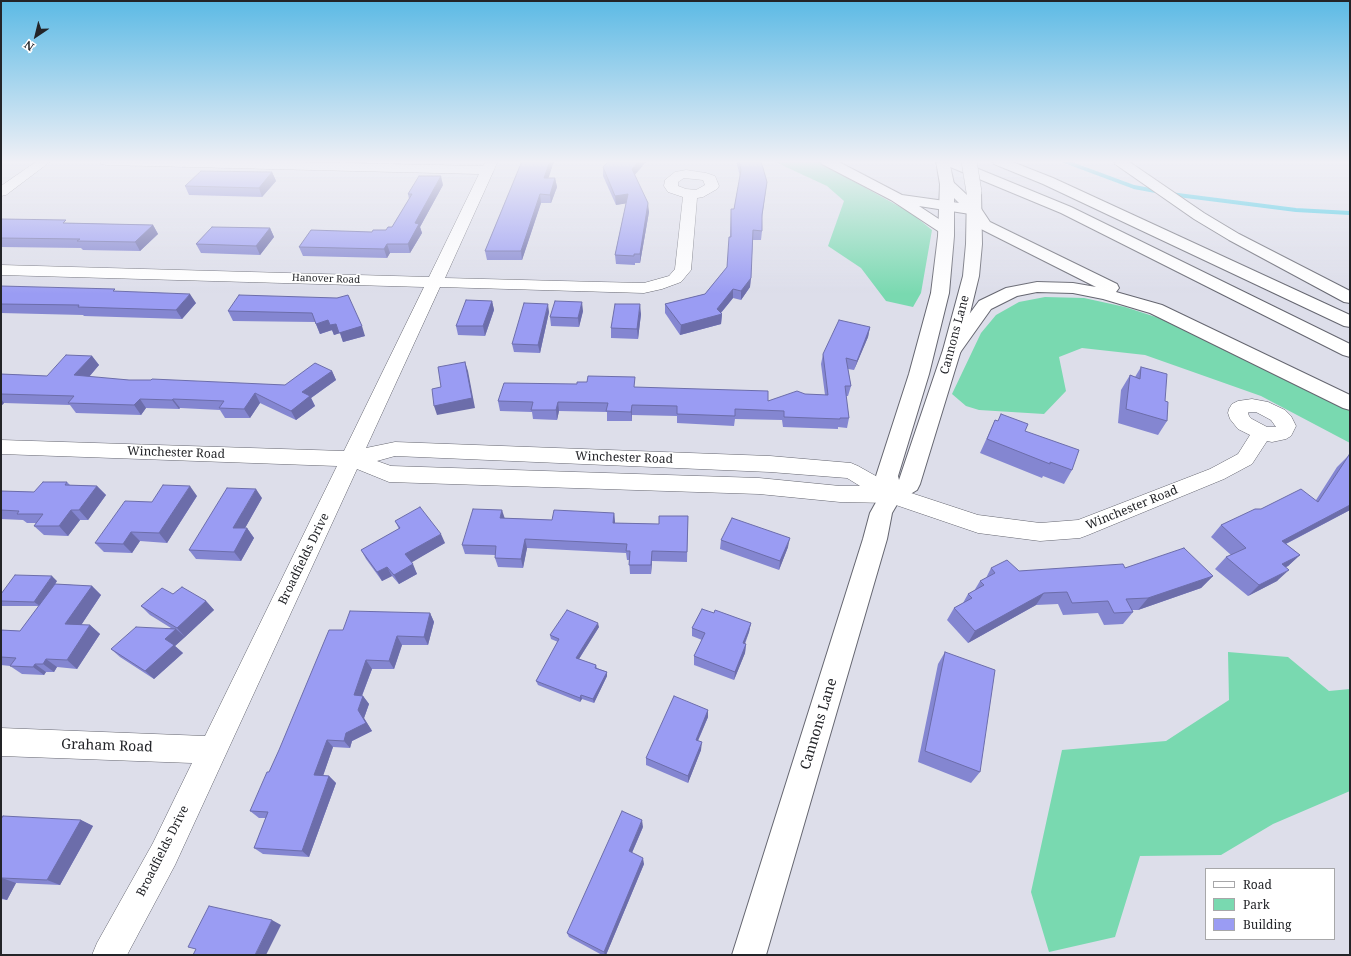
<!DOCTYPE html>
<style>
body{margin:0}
#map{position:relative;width:1351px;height:956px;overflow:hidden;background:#dddeea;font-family:"Noto Serif",serif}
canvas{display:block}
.frame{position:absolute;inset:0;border:2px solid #232428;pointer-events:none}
.legend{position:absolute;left:1205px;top:868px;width:130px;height:72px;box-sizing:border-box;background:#fff;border:1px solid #a7a7a9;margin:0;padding:5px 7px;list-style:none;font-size:12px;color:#232428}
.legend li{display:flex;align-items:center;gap:8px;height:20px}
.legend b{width:20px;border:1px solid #a7a7a9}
.north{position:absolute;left:16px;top:16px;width:40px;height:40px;-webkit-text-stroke:3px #fff;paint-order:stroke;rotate:215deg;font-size:11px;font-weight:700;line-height:16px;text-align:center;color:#232428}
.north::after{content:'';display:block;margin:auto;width:14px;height:18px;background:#232428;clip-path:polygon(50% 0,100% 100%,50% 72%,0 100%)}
</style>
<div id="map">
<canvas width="1351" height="956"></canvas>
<div class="frame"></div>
<ul class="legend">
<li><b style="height:5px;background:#fff"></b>Road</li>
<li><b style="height:11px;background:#79d9b0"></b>Park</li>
<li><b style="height:11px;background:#9a9cf3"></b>Building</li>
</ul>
<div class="north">N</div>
</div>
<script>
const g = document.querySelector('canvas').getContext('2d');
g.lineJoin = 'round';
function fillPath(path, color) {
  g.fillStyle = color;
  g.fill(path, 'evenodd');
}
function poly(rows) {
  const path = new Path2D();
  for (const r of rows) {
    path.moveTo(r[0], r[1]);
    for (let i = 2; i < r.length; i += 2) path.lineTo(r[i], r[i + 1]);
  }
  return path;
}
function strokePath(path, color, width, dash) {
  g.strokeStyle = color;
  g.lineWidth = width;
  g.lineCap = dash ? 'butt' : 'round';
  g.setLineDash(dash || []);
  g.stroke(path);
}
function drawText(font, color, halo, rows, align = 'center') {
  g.font = font + ' "Noto Serif",serif';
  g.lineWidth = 3;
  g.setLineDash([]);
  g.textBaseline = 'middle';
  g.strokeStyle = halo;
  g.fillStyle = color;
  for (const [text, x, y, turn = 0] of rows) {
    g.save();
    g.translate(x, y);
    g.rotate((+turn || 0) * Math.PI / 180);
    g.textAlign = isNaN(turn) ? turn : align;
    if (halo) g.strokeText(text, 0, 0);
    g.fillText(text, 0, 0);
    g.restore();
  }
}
const green = poly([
 [773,161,817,161,911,213,932,230,921,293,913,307,886,301,861,268,828,246,844,201,827,186],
 [1045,297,1084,298,1125,307,1162,319,1350,411,1350,443,1261,396,1145,355,1082,348,1059,357,1066,391,1044,414,979,410,966,406,952,394,981,333,996,315,1019,302],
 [1228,652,1288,657,1329,691,1350,689,1350,791,1273,824,1221,855,1140,856,1115,937,1049,952,1031,892,1062,750,1166,741,1229,700]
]);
const stream = poly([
 [1064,161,1134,187,1161,192],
 [1170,194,1296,210,1350,213]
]);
const minor = poly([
 [37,161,51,161,6,195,1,196,1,186,37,161],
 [100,161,254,161,483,166,486,161,498,161,445,278,600,282,644,283,669,276,675,269,683,197,668,192,664,186,665,180,675,172,686,170,706,173,715,176,719,186,717,189,703,197,697,198,691,270,681,282,662,289,644,293,440,287,366,448,395,442,770,456,851,463,858,466,899,489,978,515,1040,523,1078,520,1210,469,1238,454,1250,435,1238,429,1230,419,1228,413,1229,409,1232,404,1238,401,1252,399,1268,402,1285,410,1291,416,1296,426,1291,436,1286,439,1272,442,1267,441,1252,464,1224,479,1088,535,1080,538,1040,541,978,533,890,503,840,502,759,494,389,482,357,469,175,865,127,955,92,955,97,943,153,843,192,763,1,756,1,728,205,736,337,466,1,454,1,440,344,451,424,287,1,275,1,265,429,277,479,174,106,165,101,164,100,161],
 [684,178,703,180,705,185,696,190,686,189,678,186,678,182,684,178],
 [1249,412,1256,412,1271,420,1276,427,1267,427,1252,419,1249,416,1248,413,1249,412],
 [395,456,770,472,847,478,860,486,840,486,759,478,391,466,377,461,395,456]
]);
const secondary = poly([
 [936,161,949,161,954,184,954,236,949,293,929,374,898,476,899,480,943,350,963,276,966,244,967,192,969,189,974,188,979,189,981,192,982,244,979,276,961,350,920,484,917,490,899,501,892,513,887,539,766,955,732,955,863,539,870,513,880,495,876,476,909,374,931,293,938,236,940,184,936,161]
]);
const motorway = poly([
 [820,161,837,161,902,195,959,203,940,184,942,181,947,180,952,181,980,207,990,222,1117,284,1119,288,1116,292,1162,305,1350,395,1350,410,1343,408,1150,313,1103,299,1073,293,1037,292,1017,296,991,309,959,354,952,356,945,354,943,350,979,301,1006,288,1037,282,1073,283,1096,287,979,228,970,214,919,206,951,227,954,230,951,233,946,235,941,233,891,200,822,164,820,161],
 [941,161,959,161,1071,207,1350,344,1350,357,1343,355,1061,213,943,164,941,161],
 [992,161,1010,161,1053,178,1350,315,1350,327,1344,326,1043,184,994,164,992,161],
 [1114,161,1128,161,1204,213,1239,234,1350,291,1350,303,1344,302,1229,240,1194,219,1115,164,1114,161]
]);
const secondaryBridge = poly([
 [969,161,974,192]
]);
const wall = poly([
 [522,161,554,161,548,178,555,178,557,187,551,203,541,203,522,260,487,260,485,251],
 [736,161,761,161,767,182,762,218,762,231,761,240,753,240,750,287,741,300,733,298,721,313,722,314,721,324,680,335,665,313,665,304,705,294,727,267,730,237,731,209,734,209,740,176],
 [603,167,635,175,649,212,640,263,635,263,635,265,616,264,615,255,626,203,616,205,603,176],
 [272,172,276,181,262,197,189,195,185,186],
 [443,185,420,227,422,233,410,253,390,253,387,258,303,256,299,247,372,232,386,230,392,227,409,199,408,194],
 [1,219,67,223,153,225,158,234,140,251,83,250,81,248,1,247],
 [270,228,274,237,260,255,201,253,196,244],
 [1,286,116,291,196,303,182,319,84,316,83,315,1,313],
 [337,298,365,336,343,342,340,333,334,335,332,330,320,334,315,322,233,321,228,311],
 [492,301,494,310,485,336,458,335,456,326],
 [583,311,579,327,551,326,550,317],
 [549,312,540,353,514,352,512,344],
 [641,314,638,339,611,338,611,328],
 [870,327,868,337,854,370,848,369,851,386,848,396,846,396,849,418,847,428,838,427,838,429,783,427,782,420,735,419,734,426,677,423,677,416,632,415,632,421,607,421,607,412,559,411,557,420,533,419,532,412,500,411,498,401,635,387,768,401,805,394,825,395,821,364,823,354],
 [92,356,99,365,89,377,129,380,285,385,332,371,336,380,311,398,315,406,296,420,260,403,250,418,225,418,220,410,180,408,179,409,146,408,141,415,76,413,70,405,4,403,1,406,1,374,47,376],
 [1141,367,1165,401,1167,421,1158,435,1118,423,1121,390,1130,375,1135,377],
 [995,420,1025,431,1072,470,1064,484,1043,476,1042,478,980,453],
 [1349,455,1350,456,1350,510,1286,544,1300,555,1288,566,1286,567,1277,581,1248,596,1215,569,1226,557,1231,555,1211,537,1221,525,1261,509,1316,500,1337,467],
 [67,482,70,485,97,486,106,495,88,520,80,520,68,536,44,535,34,526,36,523,27,523,23,520,1,519,1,491,34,492],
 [197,496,167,543,140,541,132,553,104,552,95,543,152,502],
 [262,498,245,528,247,528,254,538,241,561,196,559,189,550],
 [614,513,615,523,659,524,688,516,687,562,652,561,651,574,630,574,629,560,627,560,626,553,527,548,523,568,498,567,495,558,495,555,465,554,462,545,505,518,552,520],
 [395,521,445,543,411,562,417,574,399,584,392,576,382,581,366,559,361,550,399,529],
 [721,540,788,547,779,570,720,549],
 [991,568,1019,571,1125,568,1213,576,1201,588,1138,610,1132,610,1133,612,1123,624,1104,625,1098,613,1063,615,1058,604,1036,605,968,643,947,620,954,608,963,603,968,594,974,591,980,581,986,578],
 [57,581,55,584,92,586,101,595,81,625,90,625,100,634,77,669,57,667,54,672,46,672,44,675,22,674,10,666,1,665,1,630,20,631,39,606,1,606,1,594],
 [173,594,206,601,214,610,185,637,184,636,185,637,175,646,183,653,154,679,120,657,111,649,171,628,150,615,141,606],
 [430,613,434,622,428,645,402,645,394,669,372,669,362,696,363,696,369,704,364,718,372,731,352,741,350,748,333,747,323,775,329,776,336,783,309,857,263,854,254,848,266,818,259,818,250,811,269,772,343,630],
 [714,613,751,623,749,632,745,644,746,644,745,653,734,680,694,665,694,656,702,640,692,636,692,628],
 [599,627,579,659,596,665,597,668,607,672,607,676,594,703,582,699,580,702,538,685,536,681,558,642,551,639,550,635],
 [945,652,980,772,971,783,918,762,938,664],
 [708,710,708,717,698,741,701,750,688,783,646,765,646,758],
 [1,819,81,820,93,826,60,885,16,883,7,900,1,899],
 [643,827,632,853,644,864,606,955,602,955,569,937,567,933]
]);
const shadedWall = poly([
 [550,161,554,161,546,186,544,178],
 [639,161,647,161,633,177,632,169],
 [272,172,276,181,262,197,259,188],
 [441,176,443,185,420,227,422,233,410,253,408,244,415,223],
 [555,178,557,187,551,203,550,195],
 [540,194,541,203,522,260,521,251],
 [628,194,629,203,616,205,615,196],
 [648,203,649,212,640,263,640,254],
 [153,225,158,234,140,251,135,242],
 [270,228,274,237,260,255,256,246],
 [387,244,390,253,387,258,384,249],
 [751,278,750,287,741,300,741,291],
 [733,289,733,298,719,315,722,314,721,324,680,335,681,325,717,309],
 [190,294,196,303,182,319,176,310],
 [492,301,494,310,485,336,483,326],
 [582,302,583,311,579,327,578,318],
 [548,304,549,312,540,353,538,345],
 [640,304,641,314,638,339,637,329],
 [328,320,332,330,320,334,316,324],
 [336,324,362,326,365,336,343,342,340,333,334,335,330,325],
 [870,327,868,337,854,370,857,361],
 [92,356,99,365,82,385,74,375],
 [465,362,468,371,475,408,437,415,434,406],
 [332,371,336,380,311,398,315,406,296,420,291,411,302,392],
 [255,393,260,403,250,418,244,409],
 [1,399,4,403,1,406],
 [140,399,146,408,141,415,134,405],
 [173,399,180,408,179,409,172,400],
 [558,402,559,411,557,420,556,410],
 [632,405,632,421,631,412],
 [97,486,106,495,88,520,79,510],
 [190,486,197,496,167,543,159,533],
 [256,489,262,498,240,537,233,528],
 [1350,505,1350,510,1270,552,1282,541],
 [71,510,80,520,68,536,59,526],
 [502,510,505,519,500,518],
 [614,513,615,522,614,533,613,523],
 [247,528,254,538,241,561,234,552],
 [131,532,140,541,132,553,123,544],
 [441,534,445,543,409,564,405,554],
 [790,538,788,547,779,570,780,561],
 [525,539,527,548,523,568,521,559],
 [652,551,652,561,651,574,651,565],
 [1300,555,1288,566,1270,575,1282,564],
 [413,564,417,574,399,584,394,575],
 [387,567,392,576,382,581,377,572],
 [1289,570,1277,581,1248,596,1259,585],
 [52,576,57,581,40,606,34,602],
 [1213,576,1201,588,1138,610,1148,598],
 [92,586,101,595,76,633,65,624],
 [1044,593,1036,605,968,643,975,631],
 [206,601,214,610,185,637,177,628],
 [430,613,434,622,428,645,424,637],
 [598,623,599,627,577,662,576,658],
 [751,623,749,632,741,652,743,643],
 [90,625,100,634,77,669,67,660],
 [176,629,185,637,175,646,183,653,154,679,145,671,165,639],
 [397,636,402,645,394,669,389,661],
 [746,644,745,653,734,680,735,672],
 [46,659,57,667,54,672,43,664],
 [366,660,372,669,359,703,354,695],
 [35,664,46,672,44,675,33,667],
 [607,672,607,676,594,703,593,699],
 [581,695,582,699,580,702,580,698],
 [363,696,369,704,364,718,372,731,352,741,350,748,344,741,346,733,358,710],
 [708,710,708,717,695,747,696,740],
 [327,740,333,747,321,782,314,775],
 [702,742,701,750,688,783,688,776],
 [329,776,336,783,309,857,302,851],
 [81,820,93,826,60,885,47,880],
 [642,820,643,827,630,857,629,851],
 [643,858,644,864,606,955,605,955,604,952],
 [2,878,16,883,7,900,1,898,1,879],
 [272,920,281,925,266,955,255,955]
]);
const building = poly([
 [522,161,550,161,544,178,555,178,550,195,540,194,521,251,485,251,522,161],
 [609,161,639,161,632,169,648,203,640,254,634,254,634,256,615,255,628,194,615,196,603,167,609,161],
 [739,161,761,161,767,182,762,215,762,231,753,230,751,278,741,291,733,289,717,309,722,314,681,325,665,304,705,294,727,267,729,237,731,237,731,209,734,209,741,170,739,161],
 [201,171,272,172,259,188,185,186,201,171],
 [419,176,441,176,415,223,419,224,408,244,387,244,384,249,299,247,311,230,372,232,373,230,386,230,388,227,392,227,412,194,408,194,419,176],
 [1,219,66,220,63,223,153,225,135,242,77,241,80,239,1,238,1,219],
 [212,227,270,228,256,246,196,244,212,227],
 [1,286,115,289,113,291,190,294,176,310,78,307,79,305,1,304,1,286],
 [239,295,337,298,348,295,362,326,339,333,336,324,330,325,328,320,316,324,312,313,228,311,239,295],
 [466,300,492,301,483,326,456,326,466,300],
 [555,301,582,302,578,318,550,317,555,301],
 [524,303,548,304,538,345,512,344,524,303],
 [615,304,640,304,637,329,611,328,615,304],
 [839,320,870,327,857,361,846,358,851,386,845,386,849,418,840,418,840,419,784,417,784,411,735,409,735,416,677,414,677,406,632,405,631,412,606,411,608,403,558,402,556,410,531,410,533,402,498,401,504,383,577,384,577,382,587,382,588,376,635,377,634,387,768,391,768,401,797,391,805,394,828,395,823,354,839,320],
 [66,355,92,356,74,375,129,380,151,380,152,379,285,385,315,363,332,371,302,392,310,396,291,411,255,393,244,409,219,408,224,401,173,399,172,400,140,399,134,405,68,403,74,396,1,394,1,374,47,376,66,355],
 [465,362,472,398,434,406,432,389,441,387,438,367,465,362],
 [1141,367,1167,374,1165,401,1168,402,1167,421,1126,409,1130,375,1140,379,1141,367],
 [1001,414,1028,424,1025,431,1079,450,1072,470,1050,462,1050,464,987,439,995,420,998,421,1001,414],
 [1349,455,1350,456,1350,505,1282,541,1300,555,1282,564,1289,570,1259,585,1226,557,1246,548,1221,525,1255,509,1261,509,1301,489,1318,502,1349,455],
 [43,482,67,482,65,485,97,486,79,510,71,510,59,526,34,526,43,514,17,514,19,511,1,510,1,491,34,492,43,482],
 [163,485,190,486,159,533,131,532,123,544,95,543,125,501,152,502,163,485],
 [227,488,256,489,233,528,247,528,234,552,189,550,227,488],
 [420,507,441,534,405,554,413,564,394,575,387,567,377,572,361,550,400,528,395,521,420,507],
 [473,509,502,510,500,518,552,520,554,510,614,513,613,523,659,524,659,516,688,516,687,552,652,551,651,565,629,565,630,551,626,551,627,544,525,539,521,559,495,558,496,546,462,545,473,509],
 [732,518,790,538,780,561,721,540,732,518],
 [1184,548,1213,576,1148,598,1126,599,1133,612,1114,613,1108,601,1072,603,1067,592,1044,593,975,631,954,608,972,598,968,594,984,585,980,581,995,573,991,568,1007,560,1019,571,1123,564,1125,568,1184,548],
 [15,575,52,576,34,602,1,601,1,594,15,575],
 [55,584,92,586,65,624,90,625,67,660,46,659,43,664,35,664,33,667,10,666,16,658,1,657,1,630,20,631,55,584],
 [182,587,206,601,177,628,141,606,162,588,173,594,182,587],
 [702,609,714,613,715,610,751,623,743,643,746,644,735,672,694,656,705,633,692,628,702,609],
 [567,610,598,623,576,658,596,665,595,668,607,672,593,699,581,695,580,698,536,681,559,639,550,635,567,610],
 [350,611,430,613,424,637,397,636,389,661,366,660,354,695,363,696,358,710,366,723,346,733,344,741,327,740,314,775,329,776,302,851,254,848,268,812,250,811,267,772,269,772,279,750,329,630,343,630,350,611],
 [136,627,176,629,165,639,174,645,145,671,111,649,136,627],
 [945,652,995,670,980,772,925,751,945,652],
 [674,696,708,710,696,740,702,742,688,776,646,758,674,696],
 [622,811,642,820,629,851,643,858,604,952,567,933,622,811],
 [3,816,81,820,47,880,2,878,1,879,1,819,3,816],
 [209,906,272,920,255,955,193,955,196,949,188,947,209,906]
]);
const farStreetnames = [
 ["Hanover Road",326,279,2]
];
const streetNames = [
 ["Cannons Lane",955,335,-75],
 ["Winchester Road",176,453,2],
 ["Winchester Road",624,458,2],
 ["Winchester Road",1132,508,-22],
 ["Broadfields Drive",304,559,-64],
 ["Broadfields Drive",163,851,-63]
];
const nearStreetnames = [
 ["Cannons Lane",819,724,-73],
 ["Graham Road",107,746,2]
];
fillPath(green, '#79d9b0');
strokePath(stream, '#2bc4e0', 4);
strokePath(minor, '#656670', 1);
strokePath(secondary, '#656670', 2);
strokePath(motorway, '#656670', 2);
fillPath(minor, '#fff');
fillPath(secondary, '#fff');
fillPath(motorway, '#fff');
strokePath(secondaryBridge, '#656670', 16, []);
strokePath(secondaryBridge, '#fff', 15);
fillPath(wall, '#8486d1');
fillPath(shadedWall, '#6c6daa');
fillPath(building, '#9a9cf3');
strokePath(building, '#6c6daa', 1);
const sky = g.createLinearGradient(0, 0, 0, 294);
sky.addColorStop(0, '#5cbae5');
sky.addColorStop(0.55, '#f0f0f6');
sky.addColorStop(1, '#f0f0f600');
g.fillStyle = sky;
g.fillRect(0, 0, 1351, 294);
drawText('10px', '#232428', '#fff', farStreetnames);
drawText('12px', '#232428', '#fff', streetNames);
drawText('14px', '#232428', '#fff', nearStreetnames);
</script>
